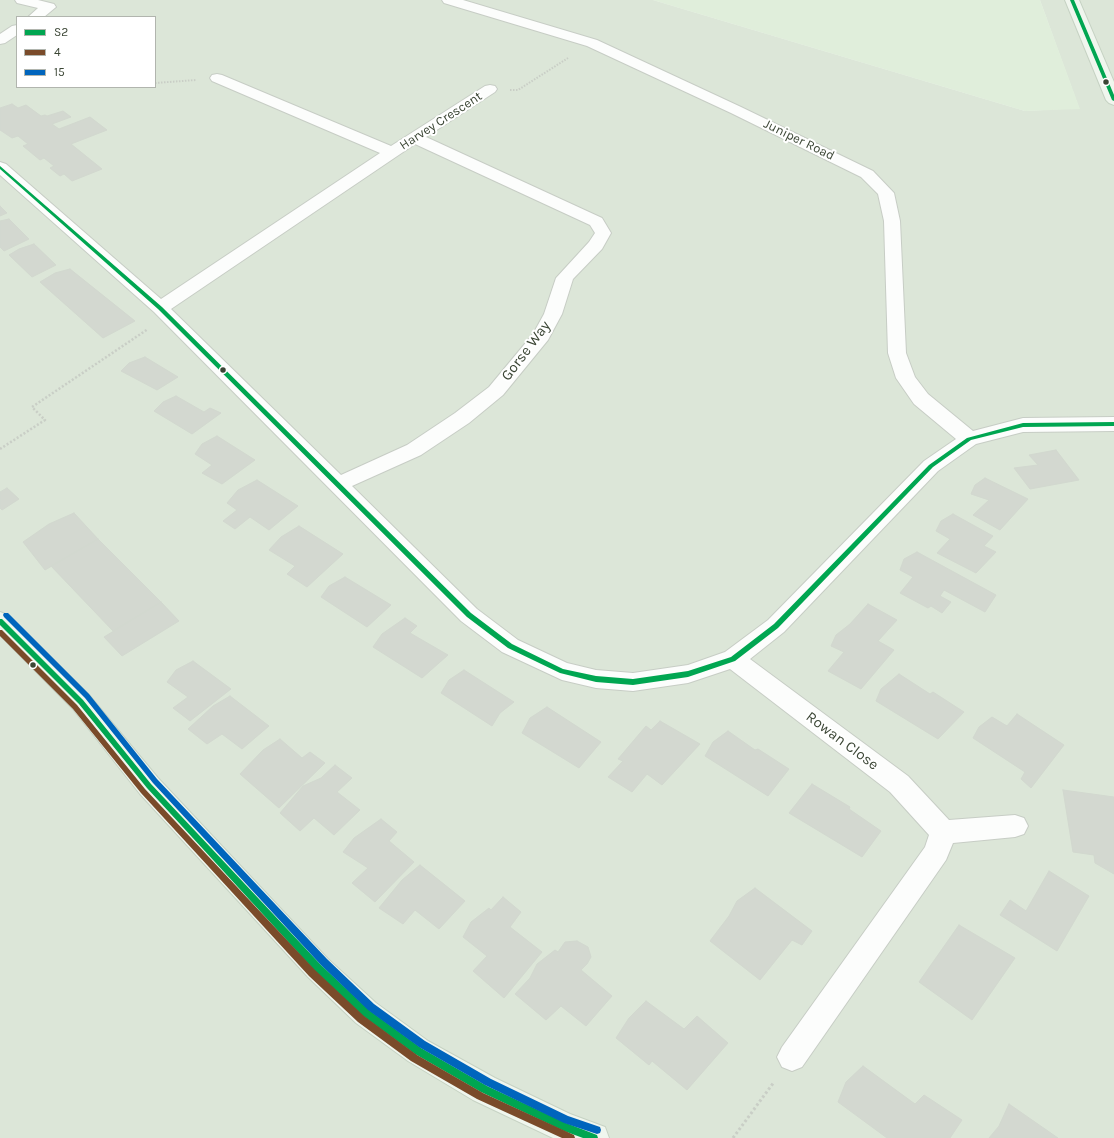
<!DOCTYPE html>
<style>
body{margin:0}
#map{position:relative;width:1114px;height:1138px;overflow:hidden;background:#ebf0e9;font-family:Karla,sans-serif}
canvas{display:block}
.legend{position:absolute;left:16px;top:16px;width:140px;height:72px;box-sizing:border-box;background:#fff;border:1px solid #b1b5ae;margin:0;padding:5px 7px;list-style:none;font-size:12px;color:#3b4635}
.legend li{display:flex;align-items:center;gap:8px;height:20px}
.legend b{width:20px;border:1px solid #b1b5ae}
</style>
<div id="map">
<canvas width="1114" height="1138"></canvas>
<ul class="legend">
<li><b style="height:5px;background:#00a651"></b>S2</li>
<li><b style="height:5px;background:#7a4b2a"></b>4</li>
<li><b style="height:5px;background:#0065bd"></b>15</li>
</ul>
</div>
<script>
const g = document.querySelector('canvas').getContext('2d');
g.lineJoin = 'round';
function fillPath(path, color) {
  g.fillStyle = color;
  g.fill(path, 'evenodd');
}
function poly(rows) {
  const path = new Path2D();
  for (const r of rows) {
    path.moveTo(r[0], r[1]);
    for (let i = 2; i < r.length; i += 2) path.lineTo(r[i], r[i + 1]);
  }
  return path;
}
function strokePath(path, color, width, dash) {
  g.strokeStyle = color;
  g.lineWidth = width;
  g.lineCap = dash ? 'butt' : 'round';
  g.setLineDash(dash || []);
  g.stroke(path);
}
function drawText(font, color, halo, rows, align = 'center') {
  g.font = font + ' Karla,sans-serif';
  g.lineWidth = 4;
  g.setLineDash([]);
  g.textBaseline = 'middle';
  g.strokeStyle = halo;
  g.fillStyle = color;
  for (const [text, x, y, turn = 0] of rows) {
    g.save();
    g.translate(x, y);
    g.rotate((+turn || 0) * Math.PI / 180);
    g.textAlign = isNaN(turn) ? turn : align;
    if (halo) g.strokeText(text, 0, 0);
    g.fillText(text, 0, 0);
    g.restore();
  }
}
const residential = poly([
 [0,0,653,0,1025,111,1079,108,1040,0,1114,0,1114,1138,0,1138],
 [17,17,155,17,155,87,17,87]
]);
const education = poly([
 [653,0,1040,0,1080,109,1025,111]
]);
const building = poly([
 [12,104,18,108,26,105,41,116,45,115,47,116,63,111,71,117,52,124,59,129,90,117,107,130,71,144,102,169,72,181,64,174,60,176,50,168,54,166,44,158,40,160,23,146,28,144,18,136,12,138,0,130,0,108,12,104],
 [0,206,7,213,0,216,0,206],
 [9,219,29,239,4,251,0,247,0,221,9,219],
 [34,244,56,265,32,277,9,255,19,249,34,244],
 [70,269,135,321,103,338,40,282,55,273,70,269],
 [145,357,178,377,157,390,121,371,129,363,145,357],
 [176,396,204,412,210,408,221,413,192,434,154,411,163,402,176,396],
 [217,436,255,460,222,484,202,473,212,465,195,454,202,444,217,436],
 [1056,450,1079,480,1030,489,1014,468,1038,465,1029,455,1056,450],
 [985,478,1028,499,1000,530,973,515,989,500,971,494,975,485,985,478],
 [257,480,298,506,269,530,250,517,235,529,223,521,237,510,227,503,238,490,257,480],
 [7,488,19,499,2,510,0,508,0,492,7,488],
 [74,513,98,539,45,570,23,542,49,524,74,513],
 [953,514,993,536,984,546,996,552,976,573,937,553,950,539,936,531,941,521,953,514],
 [299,526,343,554,307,587,287,574,295,566,269,550,281,537,299,526],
 [98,539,161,602,113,631,51,566,98,539],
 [917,552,996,595,985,612,944,590,940,596,951,602,942,613,931,606,928,608,900,593,913,577,900,570,904,559,917,552],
 [345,577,391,605,367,627,321,597,329,586,345,577],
 [161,602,179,621,122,656,104,637,161,602],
 [868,604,897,620,878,641,894,650,861,689,828,671,844,652,831,646,836,635,850,624,868,604],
 [405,618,417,626,410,633,448,655,422,678,373,647,382,634,405,618],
 [193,661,231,689,190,721,173,708,188,697,167,682,176,670,193,661],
 [464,670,514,702,500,713,492,726,441,693,449,680,464,670],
 [899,674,930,694,933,692,964,712,938,739,876,701,881,689,899,674],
 [230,696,269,726,242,749,222,734,207,744,188,729,213,706,230,696],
 [547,707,601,742,579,768,522,733,530,718,547,707],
 [1017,714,1064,745,1031,788,1021,779,1025,772,973,738,979,727,992,717,1007,726,1017,714],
 [660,721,700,744,662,785,647,774,632,792,608,777,623,761,618,759,646,726,651,730,660,721],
 [728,731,755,750,758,749,789,769,768,796,705,756,713,742,728,731],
 [280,739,302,758,310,752,325,763,279,808,240,774,263,750,280,739],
 [335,765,352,778,337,792,360,810,334,835,314,818,300,831,280,813,303,786,321,778,335,765],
 [812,784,850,807,849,809,881,831,862,857,789,813,812,784],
 [1063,790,1114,797,1114,874,1095,863,1094,855,1073,852,1063,790],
 [381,819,397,832,389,841,414,862,375,902,352,883,368,868,343,852,354,838,381,819],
 [420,865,465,901,439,929,415,910,403,924,379,908,402,880,420,865],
 [1049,871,1089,896,1057,951,1000,915,1010,900,1026,911,1049,871],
 [755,888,812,931,802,945,792,940,760,980,710,941,729,916,737,901,755,888],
 [503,897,521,912,510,927,542,952,504,998,473,971,487,956,463,937,471,922,489,908,491,910,503,897],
 [959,925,1015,958,972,1020,919,982,959,925],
 [577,941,588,947,591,957,587,964,581,970,612,996,586,1026,561,1006,546,1020,515,994,530,978,537,964,555,950,558,952,565,942,577,941],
 [646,1001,684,1029,697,1016,728,1043,687,1090,652,1061,649,1065,616,1038,629,1018,646,1001],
 [863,1066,915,1104,924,1095,962,1120,950,1138,887,1138,838,1102,846,1082,863,1066],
 [1009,1104,1058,1138,989,1138,999,1126,1009,1104]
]);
const pathFar2 = poly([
 [155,83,196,80],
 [510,90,518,90,568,58]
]);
const pathFar1 = poly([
 [0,449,45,420,32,407,148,329]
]);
const path = poly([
 [733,1138,774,1082]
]);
const street = poly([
 [15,0,38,0,54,4,56,7,44,17,28,17,38,8,17,3,15,0],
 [442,0,463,0,597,40,741,107,873,171,894,193,900,221,906,353,915,377,928,394,973,431,1023,418,1114,417,1114,431,1023,432,976,444,938,471,784,632,750,659,908,776,949,820,1015,815,1024,818,1028,826,1024,834,1015,837,953,843,946,860,802,1067,792,1071,782,1067,777,1057,782,1047,925,847,929,835,890,792,730,669,688,683,633,691,596,688,562,680,502,652,461,621,154,312,0,175,0,162,6,164,161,299,380,153,212,81,210,78,212,75,217,74,222,75,391,146,485,86,490,85,495,86,497,89,495,92,426,137,602,218,611,233,602,249,573,279,562,314,548,340,503,395,469,423,421,455,352,486,477,609,518,640,567,663,596,670,633,673,688,665,725,652,768,620,924,461,956,439,914,404,896,378,888,353,884,221,878,194,861,177,731,113,587,46,444,3,442,0],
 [415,144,590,225,595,233,589,242,556,278,544,314,533,334,489,387,455,413,407,445,341,475,171,309,415,144],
 [17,25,17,35,5,43,0,44,0,34,12,26,17,25]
]);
const secondary = poly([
 [1065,0,1079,0,1114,82,1114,105,1109,103,1106,100,1065,0],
 [0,612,8,615,89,695,158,778,328,959,376,1003,428,1041,495,1078,570,1114,605,1127,609,1138,553,1138,473,1100,408,1061,356,1023,308,977,140,794,73,709,0,635,0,612]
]);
const bus1 = poly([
 [1070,0,1074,0,1114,95,1114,101,1112,100,1070,0],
 [0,166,162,307,471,613,512,644,563,669,596,676,633,679,688,671,731,657,774,624,929,465,967,438,1023,423,1114,422,1114,426,1023,427,971,440,933,467,778,628,735,661,688,677,633,685,596,682,560,673,508,648,467,617,158,309,0,169,0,166],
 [0,619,2,619,83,700,151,784,321,965,369,1010,421,1048,487,1086,566,1123,597,1135,598,1138,583,1138,564,1131,481,1092,415,1054,363,1016,315,971,147,788,79,704,0,625,0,619]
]);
const bus2 = poly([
 [0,630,2,630,77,705,145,789,315,970,364,1016,417,1055,483,1093,574,1135,575,1138,562,1138,477,1099,411,1061,358,1022,309,976,141,793,73,709,0,636,0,630]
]);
const bus3 = poly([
 [4,613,8,613,89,694,157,779,327,959,374,1004,425,1041,491,1079,568,1116,600,1127,601,1130,600,1133,597,1134,564,1123,485,1085,419,1047,368,1010,321,965,153,783,85,698,4,617,3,615,4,613]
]);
const markers = [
 [1106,82,3.5,"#3b4635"],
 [223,370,3.5,"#3b4635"],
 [33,665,3.5,"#3b4635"]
];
const farStreetnames = [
 ["Harvey Crescent",441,121,-33],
 ["Juniper Road",799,140,26]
];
const streetNames = [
 ["Gorse Way",526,351,-53],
 ["Rowan Close",842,741,37]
];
fillPath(residential, '#dce6d8');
fillPath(education, '#e0eedb');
fillPath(building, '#d3d8d0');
strokePath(building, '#d2d8cf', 1);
strokePath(street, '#c7cdc5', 2);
strokePath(secondary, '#c6d2c3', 2);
strokePath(pathFar2, '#c9cec6', 2, [1.5, 1.5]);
strokePath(pathFar1, '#c9cec6', 2.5, [2, 2]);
strokePath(path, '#c9cec6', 3, [2.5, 2.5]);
fillPath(street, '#fcfdfc');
fillPath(secondary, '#f0f6ee');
fillPath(bus1, '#00a651');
fillPath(bus2, '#7a4b2a');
fillPath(bus3, '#0065bd');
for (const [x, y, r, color] of markers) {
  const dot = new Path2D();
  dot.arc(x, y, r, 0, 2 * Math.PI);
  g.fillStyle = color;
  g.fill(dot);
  strokePath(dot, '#fff', 1.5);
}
drawText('13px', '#3b4635', '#fff', farStreetnames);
drawText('15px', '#3b4635', '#fff', streetNames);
</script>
